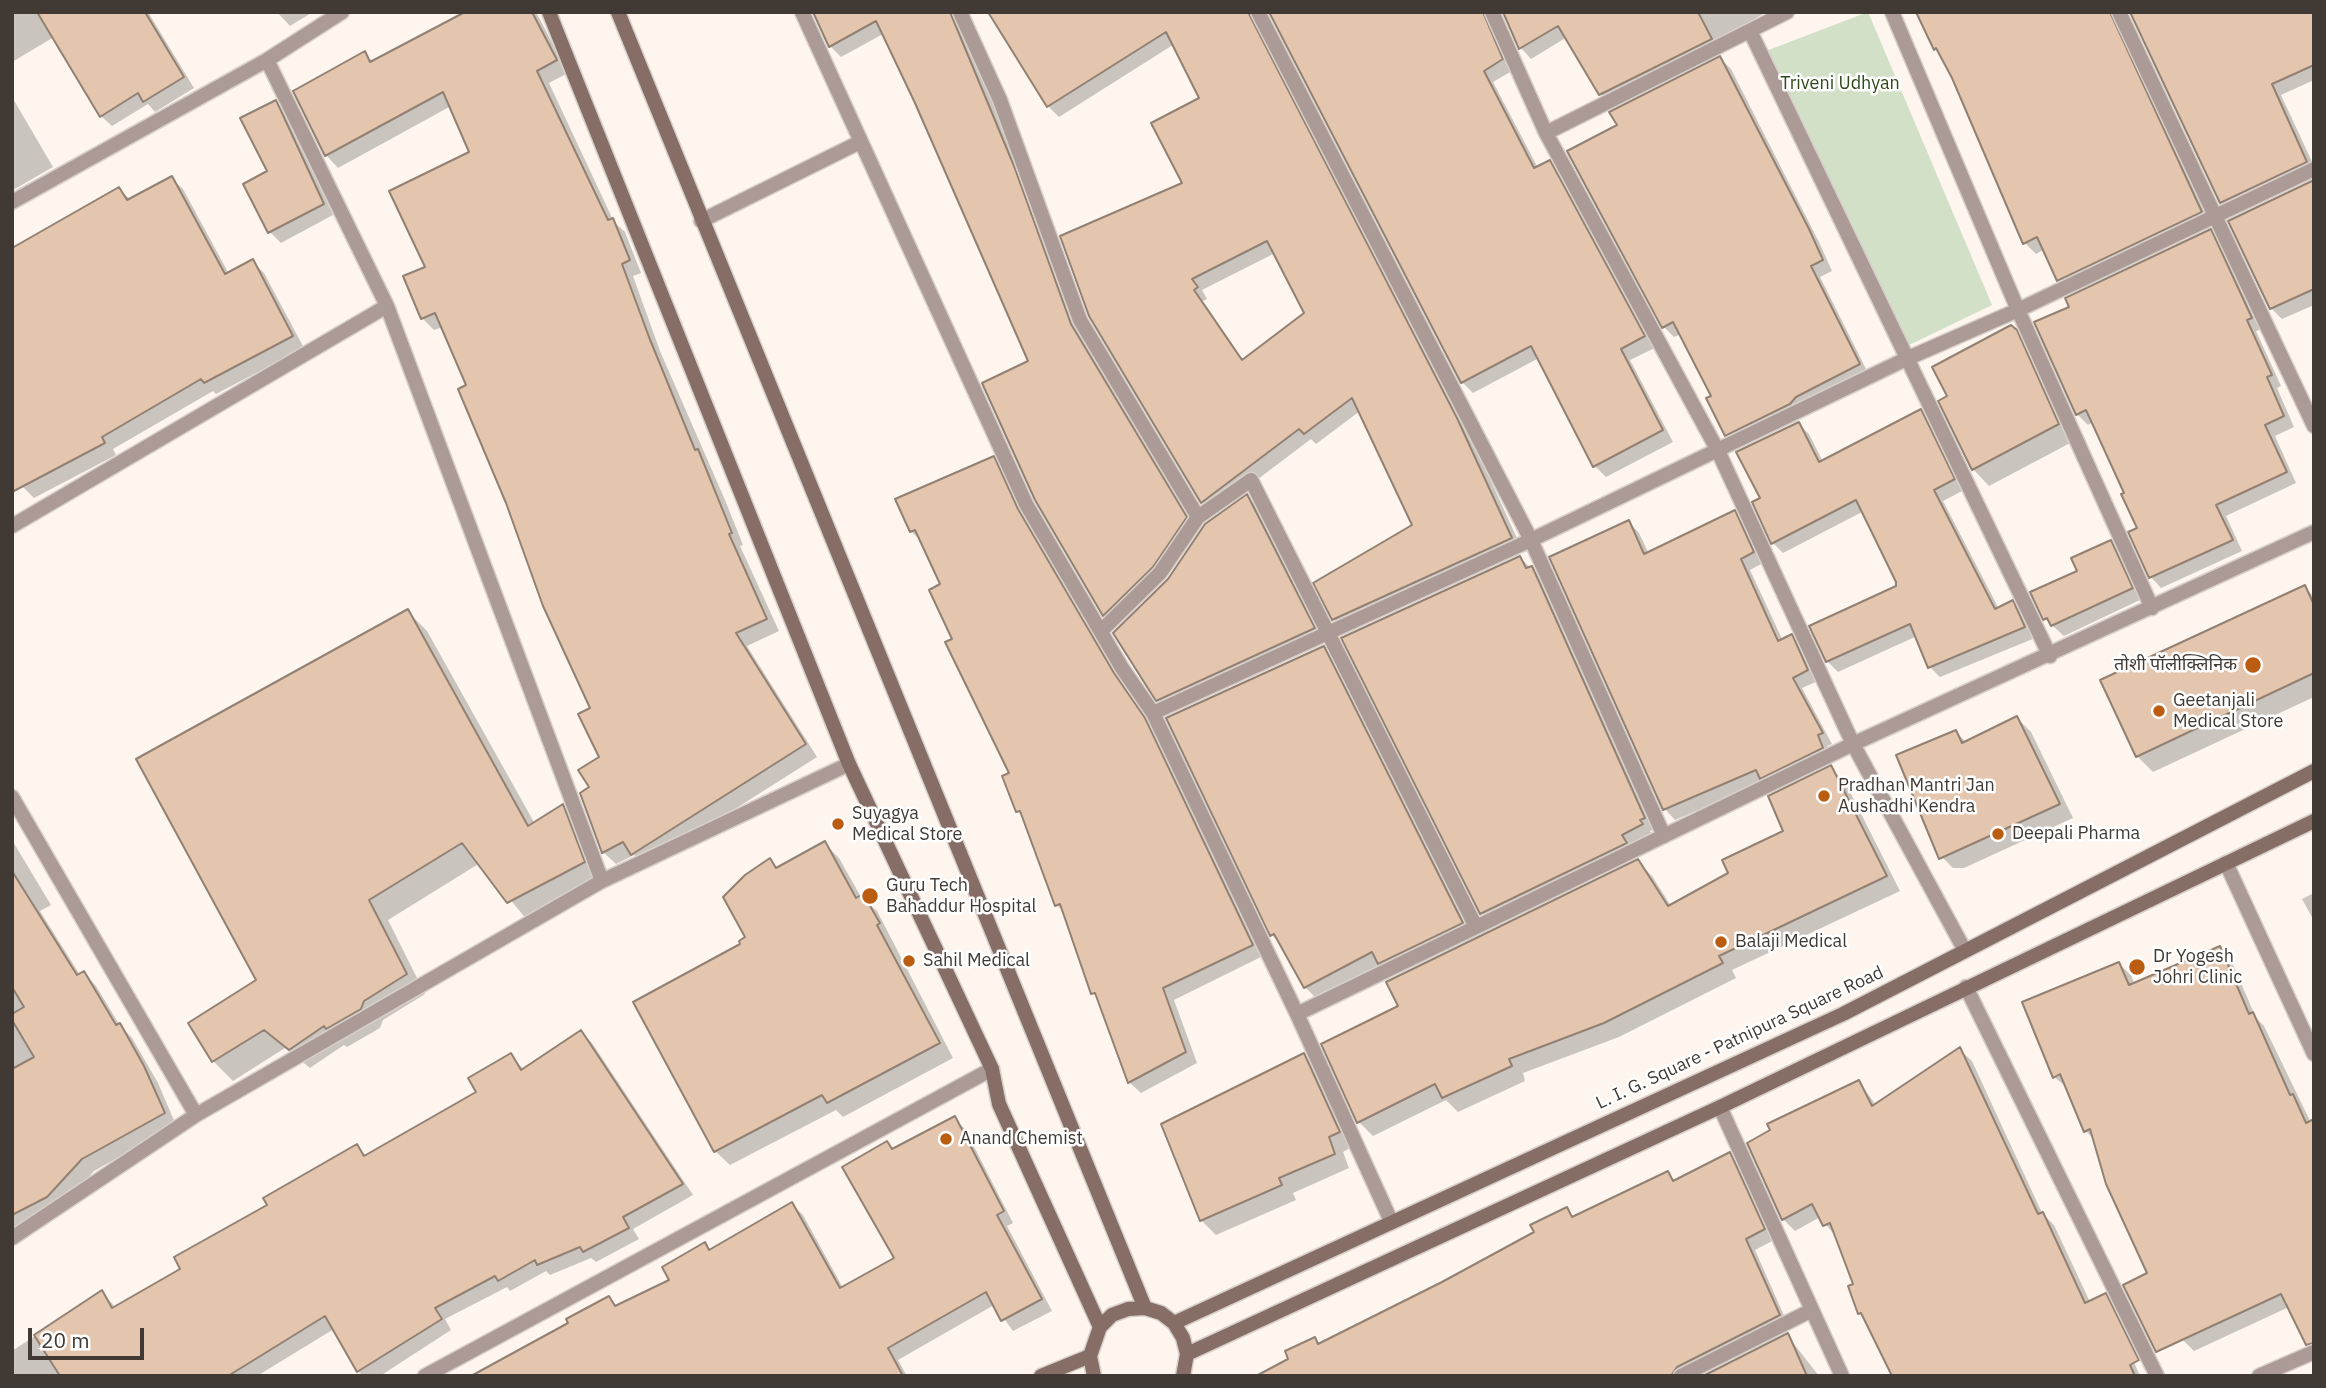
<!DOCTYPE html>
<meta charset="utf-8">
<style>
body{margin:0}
#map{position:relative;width:2326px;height:1388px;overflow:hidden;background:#fdf5ee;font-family:"IBM Plex Sans",sans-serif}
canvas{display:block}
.frame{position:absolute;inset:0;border:14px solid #413933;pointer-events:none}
.scale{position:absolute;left:28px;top:1328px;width:116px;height:32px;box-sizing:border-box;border:4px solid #413933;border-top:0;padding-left:9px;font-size:21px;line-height:24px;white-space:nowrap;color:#413933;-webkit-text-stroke:5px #fff;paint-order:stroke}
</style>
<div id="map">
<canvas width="2326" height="1388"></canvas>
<div class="frame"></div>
<div class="scale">20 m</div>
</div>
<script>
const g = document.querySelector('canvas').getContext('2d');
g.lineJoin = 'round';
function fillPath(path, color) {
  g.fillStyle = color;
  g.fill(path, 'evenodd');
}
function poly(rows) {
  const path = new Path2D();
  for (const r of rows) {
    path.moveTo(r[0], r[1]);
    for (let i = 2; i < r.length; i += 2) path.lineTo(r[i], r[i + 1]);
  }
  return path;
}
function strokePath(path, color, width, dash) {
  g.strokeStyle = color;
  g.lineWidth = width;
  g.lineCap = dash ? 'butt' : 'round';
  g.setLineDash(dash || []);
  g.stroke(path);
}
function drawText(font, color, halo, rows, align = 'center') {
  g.font = font + ' "IBM Plex Sans","Noto Sans Devanagari",sans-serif';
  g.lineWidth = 5;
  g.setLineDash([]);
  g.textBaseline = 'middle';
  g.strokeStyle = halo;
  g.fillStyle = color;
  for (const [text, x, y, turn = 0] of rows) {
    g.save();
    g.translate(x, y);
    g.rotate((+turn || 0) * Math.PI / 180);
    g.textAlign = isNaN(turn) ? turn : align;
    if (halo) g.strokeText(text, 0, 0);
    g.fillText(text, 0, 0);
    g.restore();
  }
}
const green = poly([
 [1868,12,1992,305,1903,348,1766,51]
]);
const shadow = poly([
 [12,12,148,12,194,88,155,112,148,104,112,126,101,116,54,37,12,62],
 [277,12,313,12,290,26],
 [465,12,536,12,568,73,549,83,614,222,625,232,641,273,633,276,660,351,725,500,743,545,740,546,779,631,747,646,817,757,645,866,634,855,616,864,603,852,592,788,601,757,592,709,443,327,434,330,422,318,427,268,471,153,451,106,338,168,326,155,365,54,373,62],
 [814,12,955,12,1024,179,1081,336,1196,529,1115,625,1104,615,1030,362,883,34,841,57,830,46],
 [990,12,1195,31,1059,117,1048,106],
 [1277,12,1766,12,1612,105,1601,94,1567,37,1531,59,1521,48,1505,13,1498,14,1512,71,1493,82,1538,168,1549,162,1560,173,1655,348,1630,360,1673,442,1606,477,1595,466,1539,358,1473,393,1462,382],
 [1917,12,2314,12,2314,80,2281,95,2314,166,2232,213,2221,202,2132,13,2125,14,2212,223,2070,290,2059,280,2045,249,2036,254,2025,243,1943,56,1935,49],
 [1255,30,1266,41,1468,431,1522,549,1345,630,1334,619,1316,583,1414,526,1360,411,1316,444,1311,439,1213,513,1202,502,1090,315,1184,183,1202,99],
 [1275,253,1306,314,1244,361,1203,301,1207,299,1202,290],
 [1720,58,1731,69,1819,242,1832,271,1820,277,1869,375,1737,445,1727,434,1713,396,1681,334,1674,337,1664,327,1620,126],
 [12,97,53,167,13,190,12,189],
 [275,102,286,113,333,215,281,243,270,232,245,184,270,172],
 [171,178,183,189,229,274,252,261,264,273,304,348,216,394,213,391,113,449,116,455,34,498,22,486,12,468,12,245,15,248,119,189,131,200],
 [2314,184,2314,305,2282,319,2271,308,2230,222],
 [2210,231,2221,242,2262,329,2256,331,2281,386,2277,388,2294,427,2275,436,2296,483,2226,516,2242,551,2161,588,2151,577,2127,493,2093,422,2088,425,2077,414,2072,308],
 [2011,327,2032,349,2074,441,1989,486,1973,469,1949,397],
 [1921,412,1931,422,1964,490,1943,501,1999,609,2012,602,2023,613,2035,638,1940,677,1930,667,1917,636,1838,672,1827,661,1897,587,1898,581,1864,511,1783,553,1773,543,1763,499,1798,424,1809,434,1823,462],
 [993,458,1005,469,1029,522,1125,687,1156,731,1263,956,1174,1000,1197,1063,1141,1093,1129,1082,1100,1000,1093,993,1065,913,1057,905,1024,818,1018,811,1011,774,954,640,943,585,923,543,911,531],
 [1247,497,1258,507,1324,639,1169,711,1158,700,1169,580],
 [1734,513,1745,523,1763,563,1750,570,1783,641,1792,636,1802,647,1818,681,1802,688,1832,744,1827,746,1833,759,1765,781,1675,820,1665,809,1552,558,1629,522,1639,533,1649,554],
 [2111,542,2121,553,2142,599,2064,636,2045,619,2080,572],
 [1520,558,1542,578,1655,829,1650,831,1652,835,1493,924,1482,913,1343,638],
 [2304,587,2314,597,2314,697,2153,772,2137,756],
 [407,611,427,631,535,824,563,806,582,825,603,882,528,921,480,863,388,920,425,994,383,1020,380,1028,347,1047,344,1045,310,1068,285,1048,233,1081,213,1061,190,1023,259,980],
 [1323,648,1335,659,1474,935,1391,975,1380,965,1317,999,1305,987,1283,946,1272,935,1168,719],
 [2017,718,2031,732,2073,818,1964,868,1953,868,1938,853,1956,732,1967,743],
 [1830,768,1845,782,1900,891,1732,970,1736,978,1619,1037,1523,1073,1525,1081,1458,1112,1446,1100,1373,1136,1359,1122,1400,1007,1637,861,1652,876,1671,906,1730,874,1785,832],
 [12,840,51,905,40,911,80,975,84,973,96,986,119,1024,132,1038,158,1083,176,1125,94,1171,56,1212,12,1232],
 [824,843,839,858,861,897,877,911,953,1058,843,1117,836,1110,730,1165,715,1151,743,945,748,938,770,860,778,869],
 [2314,893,2314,921,2302,899],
 [2220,948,2231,960,2256,1018,2264,1026,2314,1129,2314,1351,2307,1344,2289,1307,2194,1351,2182,1339,2095,1141,2086,1131,2068,1088,2054,1077,2119,964,2131,975,2135,985],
 [581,1032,592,1043,693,1195,633,1229,639,1239,596,1262,591,1258,550,1275,546,1271,510,1291,507,1287,445,1319,451,1330,380,1376,363,1376,358,1371,334,1329,257,1376,12,1376,12,1351,102,1292,116,1308,182,1270,357,1146,367,1157,479,1093,511,1055,524,1070],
 [1960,1050,1972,1061,2042,1213,2054,1225,2090,1302,2111,1310,2140,1376,1894,1376,1860,1313,1855,1285,1836,1237,1820,1217,1795,1231,1783,1219,1859,1082,1876,1105],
 [1304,1055,1318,1069,1353,1146,1343,1152,1349,1168,1293,1193,1296,1200,1216,1235,1201,1220],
 [954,1118,965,1129,1013,1223,1007,1226,1052,1311,1013,1331,994,1305,898,1360,907,1376,478,1376,570,1324,609,1298,618,1307,672,1281,705,1244,711,1251,792,1204,803,1215,843,1288,897,1259,887,1143,894,1150],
 [1729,1154,1740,1165,1774,1240,1755,1250,1789,1327,1692,1376,1298,1376,1315,1339,1320,1345,1536,1233,1566,1209,1575,1218,1668,1173,1676,1182],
 [1787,1335,1819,1376,1707,1376]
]);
const building = poly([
 [37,12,145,12,184,77,143,102,138,93,100,117,37,12],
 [465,12,532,12,557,60,537,71,608,220,613,218,630,260,622,264,649,337,695,450,698,449,713,486,732,533,729,534,767,619,736,633,806,744,631,855,623,842,602,853,580,793,589,787,578,770,599,757,578,714,590,708,543,606,506,503,458,389,466,385,435,313,421,319,403,276,425,267,389,191,469,152,443,92,325,156,293,91,365,51,370,62,465,12],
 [813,12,950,12,1014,166,1071,324,1187,517,1153,567,1103,616,1035,500,982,383,1028,361,915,103,876,21,829,47,813,12],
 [988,12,1248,12,1457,418,1512,538,1332,620,1313,583,1412,525,1352,398,1304,434,1299,429,1201,503,1089,316,1060,236,1182,183,1151,123,1199,98,1166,32,1047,107,988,12],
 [1267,241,1304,313,1242,360,1194,290,1198,287,1192,279,1267,241],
 [1269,12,1483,12,1503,59,1484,71,1534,168,1550,160,1645,336,1621,349,1663,430,1593,467,1531,346,1461,383,1269,12],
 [1503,12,1698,12,1712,39,1599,95,1558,26,1519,49,1503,12],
 [1916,12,2110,12,2202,212,2057,281,2037,237,2023,244,1952,78,1936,48,1934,50,1916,12],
 [2130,12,2314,12,2314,65,2272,84,2307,162,2220,203,2130,12],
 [1720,56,1809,229,1823,260,1811,266,1860,364,1796,397,1790,404,1725,436,1706,398,1711,396,1673,322,1662,328,1567,151,1617,125,1609,112,1720,56],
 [276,100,324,204,268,233,243,184,267,171,240,118,276,100],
 [172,176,225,274,253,259,293,336,204,383,201,379,102,437,105,443,12,492,12,248,119,187,127,200,172,176],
 [2314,180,2314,289,2270,309,2228,221,2314,180],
 [2211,229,2252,318,2247,320,2272,375,2267,377,2284,416,2265,425,2287,472,2216,505,2233,540,2149,578,2128,532,2137,528,2121,494,2124,493,2086,410,2076,415,2034,322,2069,307,2065,298,2211,229],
 [2011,325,2017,330,2059,424,1972,470,1938,401,1947,396,1932,367,2011,325],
 [1921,409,1955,479,1934,490,1995,609,2013,600,2025,627,1928,668,1910,624,1826,662,1809,626,1896,586,1896,582,1856,500,1771,544,1752,502,1760,498,1736,452,1799,422,1819,462,1921,409],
 [994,456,1018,509,1114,673,1145,718,1253,945,1163,988,1186,1052,1128,1083,1095,993,1091,994,1060,904,1055,906,1020,811,1016,812,1002,776,1009,773,945,642,952,639,929,590,940,584,915,530,910,532,895,499,994,456],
 [1247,494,1315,628,1156,701,1113,633,1168,579,1205,524,1247,494],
 [1735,510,1754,552,1741,559,1778,641,1792,634,1808,670,1793,678,1823,733,1818,735,1823,748,1760,779,1756,770,1663,810,1549,557,1629,520,1644,554,1735,510],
 [2111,540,2133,588,2051,626,2047,618,2043,620,2030,592,2077,571,2071,558,2111,540],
 [1520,556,1526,568,1532,566,1645,818,1640,820,1643,824,1622,835,1627,843,1480,914,1341,638,1520,556],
 [2305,585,2314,605,2314,673,2136,757,2100,680,2305,585],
 [408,609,528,826,563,804,585,862,507,903,462,843,369,900,407,974,364,1001,361,1009,326,1029,324,1026,289,1050,264,1030,212,1062,188,1023,256,980,136,759,408,609],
 [1324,646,1463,923,1378,964,1372,952,1304,988,1274,934,1270,936,1166,718,1324,646],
 [2017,716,2060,804,1939,859,1896,755,1956,730,1962,743,2017,716],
 [1831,765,1887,876,1719,956,1723,963,1604,1023,1509,1059,1512,1066,1442,1098,1435,1084,1357,1123,1321,1044,1398,1006,1386,982,1638,859,1668,906,1728,873,1722,860,1783,831,1768,796,1831,765],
 [825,841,856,898,863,894,880,923,877,925,940,1043,827,1103,822,1095,714,1152,633,1002,740,944,739,941,745,937,723,897,745,875,770,858,776,868,825,841],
 [12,871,77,975,84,971,116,1025,120,1023,144,1066,165,1113,82,1159,47,1197,12,1215,12,1069,34,1057,12,1020,12,1014,24,1007,12,987,12,871],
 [2220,946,2249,1014,2253,1012,2290,1095,2293,1094,2306,1123,2314,1119,2314,1343,2306,1345,2281,1294,2156,1352,2123,1285,2147,1273,2106,1184,2090,1129,2084,1132,2060,1074,2053,1078,2022,1002,2119,962,2129,985,2220,946],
 [581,1030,683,1184,623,1217,629,1228,583,1252,580,1247,537,1265,535,1260,498,1281,495,1276,435,1308,442,1319,357,1372,325,1316,228,1376,60,1376,34,1335,102,1290,112,1308,180,1269,174,1257,267,1205,263,1198,357,1144,364,1156,476,1092,468,1078,511,1053,521,1070,581,1030],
 [1960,1047,2038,1214,2043,1212,2085,1303,2106,1293,2139,1360,2130,1365,2135,1376,1892,1376,1861,1313,1858,1314,1848,1286,1853,1284,1830,1223,1823,1226,1812,1204,1782,1220,1747,1143,1770,1130,1767,1124,1859,1080,1872,1106,1960,1047],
 [1304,1053,1340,1132,1329,1137,1335,1154,1279,1178,1282,1185,1200,1221,1161,1124,1304,1053],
 [955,1116,1004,1211,997,1215,1042,1299,1001,1321,986,1292,888,1348,903,1376,471,1376,568,1323,566,1319,609,1296,615,1306,669,1280,662,1267,705,1242,709,1250,792,1202,840,1288,894,1258,842,1167,887,1141,892,1149,955,1116],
 [1730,1152,1765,1229,1746,1239,1780,1315,1677,1367,1671,1376,1256,1376,1288,1359,1285,1351,1315,1337,1318,1344,1442,1282,1534,1232,1530,1225,1567,1207,1572,1217,1668,1171,1673,1181,1730,1152],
 [1788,1333,1807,1376,1703,1376,1788,1333]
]);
const minor = poly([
 [802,12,1026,504,1122,668,1153,713,1297,1014,1391,1221],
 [960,12,1000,100,1080,320,1198,517],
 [1258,12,1531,540,1664,836],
 [1492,12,1546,133,1718,451,1853,744,1964,949],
 [1892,12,2018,310,2152,608],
 [2119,12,2314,426],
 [1751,33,2050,656],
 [267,60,387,306,602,881],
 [1546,133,1787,12],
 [12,202,267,60,342,12],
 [701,221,860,142],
 [12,526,387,306],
 [1102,630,1160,573,1198,517,1251,480,1476,927],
 [1153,713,1531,540,1906,359,2018,310,2314,169],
 [12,797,196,1115],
 [2226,863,2314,1054],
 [1966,987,2157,1376],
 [1297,1014,1853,744,2314,532],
 [1720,1107,1842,1376],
 [12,1238,196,1115,602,881,849,764],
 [425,1376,992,1069],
 [1681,1376,1812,1310],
 [2259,1376,2314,1352]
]);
const secondary = poly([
 [549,12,849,764,992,1069,999,1104,1100,1327],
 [618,12,1145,1308],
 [1174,1323,1843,1014,2314,771],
 [1187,1354,1720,1107,2314,821],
 [1041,1376,1090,1356],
 [1094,1376,1090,1356,1100,1327,1112,1315,1128,1309,1145,1308,1161,1313,1174,1323,1183,1338,1187,1354,1183,1376]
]);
const markers = [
 [2253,665,9,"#bb5d11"],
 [2159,711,7,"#bb5d11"],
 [1824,796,7,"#bb5d11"],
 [838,824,7,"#bb5d11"],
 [1998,834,7,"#bb5d11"],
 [870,896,9,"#bb5d11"],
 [1721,942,7,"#bb5d11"],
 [909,961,7,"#bb5d11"],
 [2137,967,9,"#bb5d11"],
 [946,1139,7,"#bb5d11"]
];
const parkNames = [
 ["Triveni Udhyan",1840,84]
];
const poiNames = [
 ["तोशी पॉलीक्लिनिक",2237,665,"right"],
 ["Geetanjali",2173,701],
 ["Medical Store",2173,722],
 ["Pradhan Mantri Jan",1838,786],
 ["Aushadhi Kendra",1838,807],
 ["Suyagya",852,814],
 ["Medical Store",852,835],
 ["Deepali Pharma",2012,834],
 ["Guru Tech",886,886],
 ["Bahaddur Hospital",886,907],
 ["Balaji Medical",1735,942],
 ["Dr Yogesh",2153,957],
 ["Johri Clinic",2153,978],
 ["Sahil Medical",923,961],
 ["Anand Chemist",960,1139]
];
const streetNames = [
 ["L. I. G. Square - Patnipura Square Road",1740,1038,-25]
];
fillPath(green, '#d1e0c7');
fillPath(shadow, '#0003');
fillPath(building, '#e4c6ae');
strokePath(building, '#928072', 2);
strokePath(minor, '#d7cfc9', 17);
strokePath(secondary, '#d7cfc9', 17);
strokePath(minor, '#ab9a95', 14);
strokePath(secondary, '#866e66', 14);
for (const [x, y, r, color] of markers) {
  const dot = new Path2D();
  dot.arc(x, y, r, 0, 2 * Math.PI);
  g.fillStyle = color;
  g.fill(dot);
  strokePath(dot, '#fff', 2.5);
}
drawText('18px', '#2e4819', '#fff', parkNames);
drawText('18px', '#413933', '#fff', poiNames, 'left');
drawText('18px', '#413933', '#fff', streetNames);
</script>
